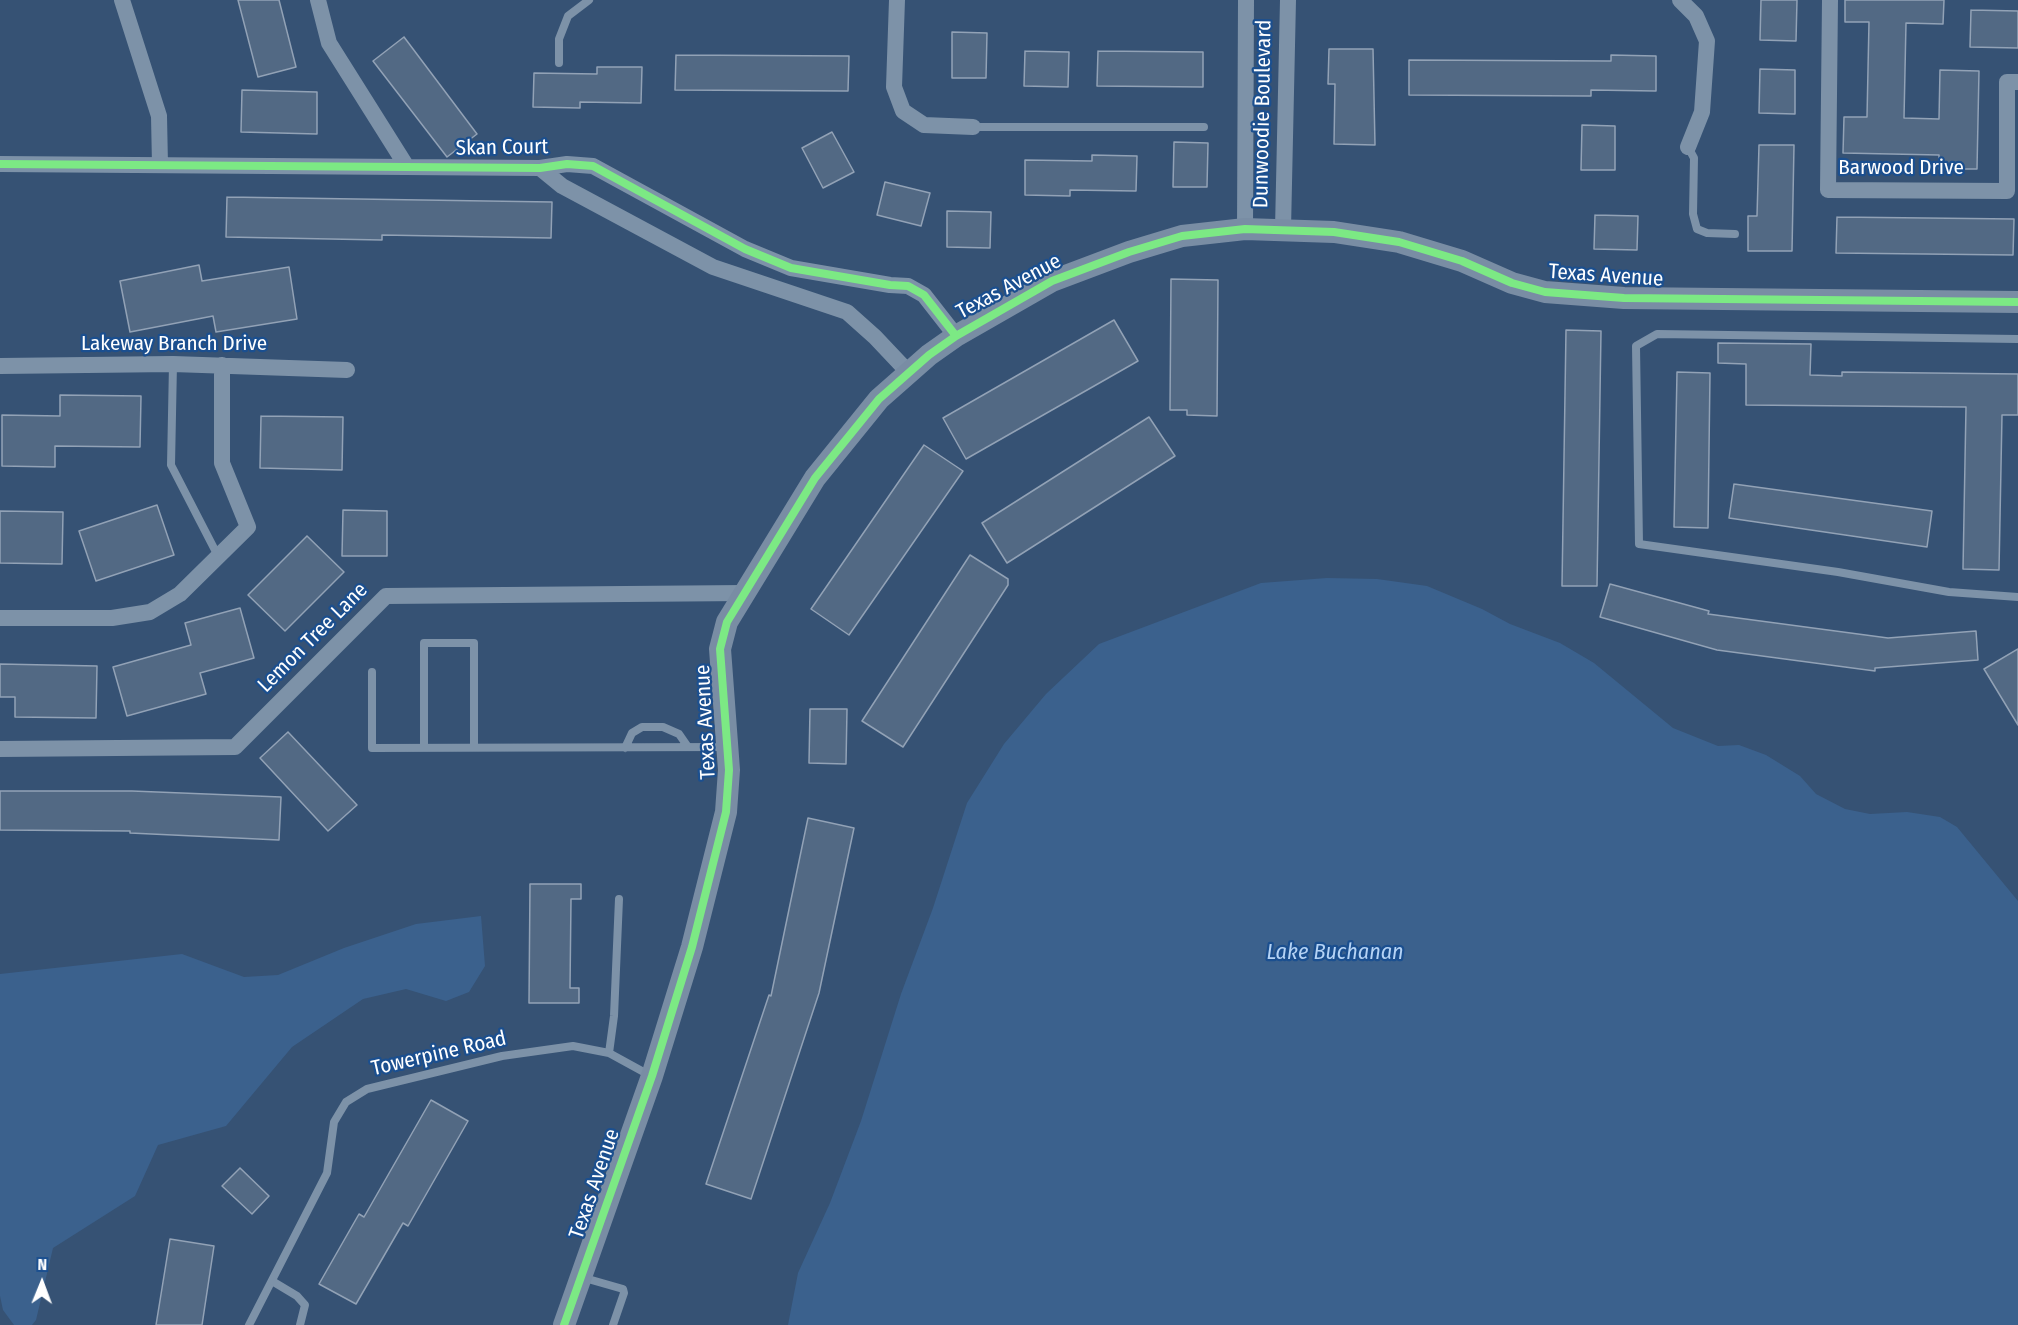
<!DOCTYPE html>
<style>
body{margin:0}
#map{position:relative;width:2018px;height:1325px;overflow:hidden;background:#365274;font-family:"Fira Sans Condensed",sans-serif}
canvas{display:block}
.north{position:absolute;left:12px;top:1253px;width:60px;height:60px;-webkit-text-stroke:4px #1b4f8f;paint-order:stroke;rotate:1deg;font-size:16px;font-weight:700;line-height:24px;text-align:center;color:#fff}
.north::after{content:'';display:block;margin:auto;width:21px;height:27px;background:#fff;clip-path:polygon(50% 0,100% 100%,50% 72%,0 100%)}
</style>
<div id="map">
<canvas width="2018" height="1325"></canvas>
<div class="north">N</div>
</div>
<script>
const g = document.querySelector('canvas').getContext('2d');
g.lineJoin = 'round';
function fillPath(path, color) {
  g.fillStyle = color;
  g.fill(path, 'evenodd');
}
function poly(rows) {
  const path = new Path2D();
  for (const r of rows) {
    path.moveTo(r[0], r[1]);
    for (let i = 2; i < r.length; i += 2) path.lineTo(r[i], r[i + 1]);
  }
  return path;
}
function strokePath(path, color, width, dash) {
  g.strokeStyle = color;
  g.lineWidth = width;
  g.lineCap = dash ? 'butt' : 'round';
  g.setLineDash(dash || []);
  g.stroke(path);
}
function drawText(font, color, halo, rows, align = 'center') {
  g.font = font + ' "Fira Sans Condensed",sans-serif';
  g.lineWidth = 4.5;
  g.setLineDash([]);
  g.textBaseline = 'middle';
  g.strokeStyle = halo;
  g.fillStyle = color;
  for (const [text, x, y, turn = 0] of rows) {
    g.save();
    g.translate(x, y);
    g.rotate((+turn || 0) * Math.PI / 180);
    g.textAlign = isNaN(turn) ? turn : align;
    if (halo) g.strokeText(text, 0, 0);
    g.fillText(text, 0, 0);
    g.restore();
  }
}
const water = poly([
 [1327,578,1377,579,1427,586,1482,609,1510,624,1560,643,1594,663,1673,728,1718,746,1739,745,1766,755,1800,776,1816,794,1845,809,1870,814,1907,812,1940,817,1957,827,2018,901,2018,1325,788,1325,798,1273,830,1203,861,1121,901,994,933,908,967,803,1004,744,1046,694,1099,644,1261,583],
 [481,916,485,966,469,992,446,1001,406,989,363,999,292,1047,226,1126,158,1145,135,1196,53,1248,36,1320,32,1325,14,1325,3,1310,0,1296,0,974,182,954,244,977,278,975,344,948,416,924]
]);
const building = poly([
 [238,0,279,0,296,67,258,77,238,0],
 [1761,0,1797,0,1796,41,1760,40,1761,0],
 [1845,0,1944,0,1943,24,1906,23,1904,118,1939,119,1940,70,1979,71,1977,169,1939,169,1939,155,1843,153,1844,117,1867,117,1869,22,1845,22,1845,0],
 [1971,10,2018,11,2018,48,1970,47,1971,10],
 [952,32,987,33,986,78,952,78,952,32],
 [404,37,477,134,447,157,373,61,404,37],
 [1329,49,1373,49,1375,145,1334,144,1335,84,1328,84,1329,49],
 [1025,51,1069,52,1068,87,1024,86,1025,51],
 [1098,51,1203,52,1203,87,1097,86,1098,51],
 [676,55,849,56,848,91,675,90,676,55],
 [1611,55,1656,56,1656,91,1591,90,1591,96,1409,95,1409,60,1611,61,1611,55],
 [597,67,642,67,641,103,580,102,580,108,533,107,534,73,597,74,597,67],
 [1760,69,1795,70,1795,114,1759,113,1760,69],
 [242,90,317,92,317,134,241,132,242,90],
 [1582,125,1615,126,1615,170,1581,170,1582,125],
 [832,132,854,172,823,188,802,148,832,132],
 [1174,142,1208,143,1207,187,1173,187,1174,142],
 [1759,145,1794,145,1792,251,1748,251,1748,216,1757,216,1759,145],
 [1092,155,1137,156,1136,191,1070,190,1070,196,1025,195,1025,160,1092,161,1092,155],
 [885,182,930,193,921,226,877,215,885,182],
 [227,197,552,202,551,238,382,235,382,240,226,237,227,197],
 [947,211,991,212,990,248,947,247,947,211],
 [1595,215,1638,216,1637,250,1594,249,1595,215],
 [1837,217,2014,219,2013,255,1836,253,1837,217],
 [199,265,202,281,289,267,297,319,216,332,213,316,130,332,120,281,199,265],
 [1171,279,1218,280,1217,416,1187,415,1187,410,1170,410,1171,279],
 [1114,320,1138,361,966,459,943,418,1114,320],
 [1566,330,1601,331,1597,586,1562,586,1566,330],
 [1718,343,1811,344,1810,375,1842,376,1842,372,2018,374,2018,415,2002,415,1999,570,1963,569,1966,407,1746,405,1746,364,1718,363,1718,343],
 [1677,372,1710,373,1708,528,1674,527,1677,372],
 [60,395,141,396,140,447,55,446,55,467,2,466,2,415,60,416,60,395],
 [261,416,343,417,342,470,260,468,261,416],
 [1149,417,1175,456,1007,563,982,523,1149,417],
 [924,445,963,471,849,635,811,609,924,445],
 [1734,484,1932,511,1927,547,1729,518,1734,484],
 [157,505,174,555,96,581,79,531,157,505],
 [343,510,387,511,387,556,342,556,343,510],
 [0,511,63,512,62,564,0,563,0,511],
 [307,536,344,572,285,631,248,595,307,536],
 [970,555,1008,579,1008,585,903,747,862,721,970,555],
 [1610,584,1709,611,1708,614,1888,638,1976,631,1978,660,1875,668,1875,671,1717,650,1600,617,1610,584],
 [240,608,254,658,200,673,206,694,127,716,113,667,191,645,185,623,240,608],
 [2018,649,2018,725,1984,669,2018,649],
 [0,664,97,666,96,718,15,717,15,697,0,697,0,664],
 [810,709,847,709,846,764,809,763,810,709],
 [288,732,357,805,328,831,260,758,288,732],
 [0,791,132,791,281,797,279,840,130,833,130,831,0,830,0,791],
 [808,818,854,828,819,993,751,1199,706,1184,769,995,771,996,808,818],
 [530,884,581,884,581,899,571,899,570,988,579,988,579,1003,529,1003,530,884],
 [431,1100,468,1121,408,1226,403,1223,356,1304,319,1284,359,1214,364,1217,431,1100],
 [240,1168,269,1196,252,1214,222,1186,240,1168],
 [170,1239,214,1246,202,1325,156,1325,170,1239]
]);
const lane = poly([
 [559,63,559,39,568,16,589,0],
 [973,127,1204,127],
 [1688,147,1694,158,1693,214,1697,229,1707,233,1735,234],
 [2018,339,1657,334,1636,346,1639,544,1838,572,1949,592,2018,597],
 [173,364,171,465,218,556],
 [372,672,372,748,727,747],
 [424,747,424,643,474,643,474,747],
 [625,748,632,733,642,727,663,727,679,734,688,747],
 [619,899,614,1016,609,1053,651,1076],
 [581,1277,623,1289,624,1293,613,1325],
 [272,1281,297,1296,305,1305,300,1325],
 [249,1325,327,1173,334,1122,346,1102,367,1089,502,1056,573,1046,609,1053]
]);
const street = poly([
 [122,0,159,116,160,165],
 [318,0,329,43,407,167],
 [897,0,894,87,903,111,924,125,973,127],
 [1680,0,1696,16,1707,41,1702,112,1688,147],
 [1830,0,1828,190,2007,191,2007,82,2018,82],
 [0,164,540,168,567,164,593,166,745,249,791,268,890,285,908,286,924,295,956,336],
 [540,168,562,186,713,267,847,312,875,337,909,373],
 [1245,229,1246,0],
 [1283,229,1288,0],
 [0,366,173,364,347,370],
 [0,618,112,618,150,612,180,594,248,527,222,463,222,365],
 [0,749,235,747,386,596,745,593]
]);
const secondary = poly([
 [564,1325,652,1076,692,947,726,812,729,770,720,649,727,622,815,478,879,399,929,355,956,336,1052,281,1129,252,1182,236,1245,229,1334,232,1399,242,1462,261,1512,283,1545,292,1624,298,2018,302]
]);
const cycleway = poly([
 [0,164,540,168,567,164,593,166,745,249,791,268,890,285,908,286,924,295,956,336],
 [564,1325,652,1076,692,947,726,812,729,770,720,649,727,622,815,478,879,399,929,355,956,336,1052,281,1129,252,1182,236,1245,229,1334,232,1399,242,1462,261,1512,283,1545,292,1624,298,2018,302]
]);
const streetNames = [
 ["Dunwoodie Boulevard",1263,114,-89],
 ["Skan Court",502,148,-1],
 ["Barwood Drive",1901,168],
 ["Texas Avenue",1606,276,4],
 ["Texas Avenue",1009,287,-28],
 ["Lakeway Branch Drive",174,344],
 ["Lemon Tree Lane",313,638,-45],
 ["Texas Avenue",706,722,-93],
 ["Towerpine Road",439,1054,-13],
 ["Texas Avenue",595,1184,-71]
];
const waterNames = [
 ["Lake Buchanan",1335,953]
];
fillPath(water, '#3b618d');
fillPath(building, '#526984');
strokePath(building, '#92a2b6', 1.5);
strokePath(lane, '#7d92a8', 8);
strokePath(street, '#7d92a8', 16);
strokePath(secondary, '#798da4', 22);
strokePath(cycleway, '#7ce984', 8);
drawText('21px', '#fff', '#1b4f8f', streetNames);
drawText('italic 22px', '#b5d3f5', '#1b4f8f', waterNames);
</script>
